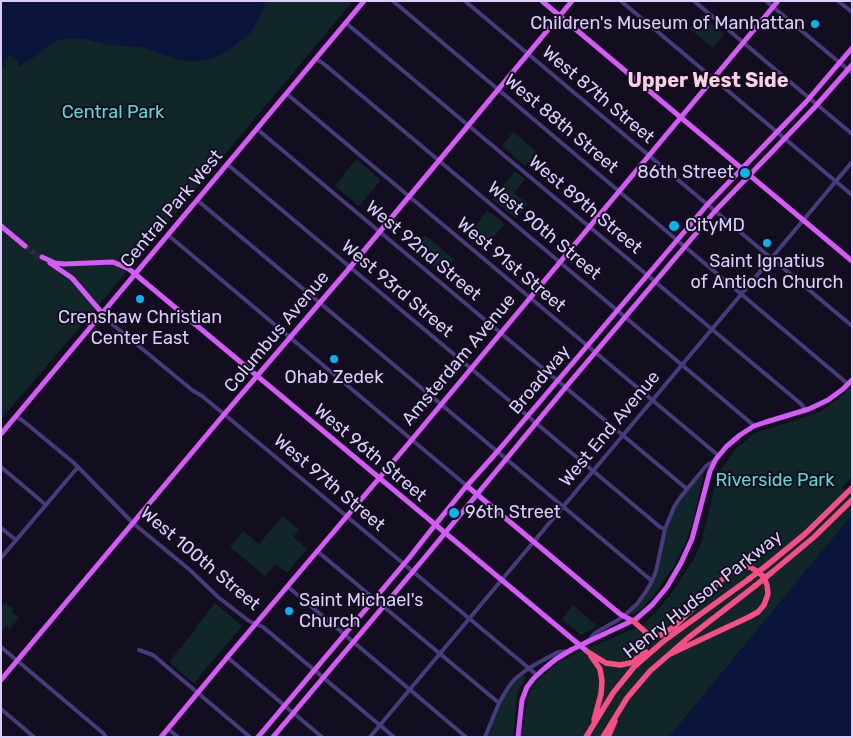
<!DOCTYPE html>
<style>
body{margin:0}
#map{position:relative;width:853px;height:738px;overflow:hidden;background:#130e1f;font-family:Rubik,sans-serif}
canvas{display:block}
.frame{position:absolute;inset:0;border:2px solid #dbcefd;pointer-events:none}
</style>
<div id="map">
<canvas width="853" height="738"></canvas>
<div class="frame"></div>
</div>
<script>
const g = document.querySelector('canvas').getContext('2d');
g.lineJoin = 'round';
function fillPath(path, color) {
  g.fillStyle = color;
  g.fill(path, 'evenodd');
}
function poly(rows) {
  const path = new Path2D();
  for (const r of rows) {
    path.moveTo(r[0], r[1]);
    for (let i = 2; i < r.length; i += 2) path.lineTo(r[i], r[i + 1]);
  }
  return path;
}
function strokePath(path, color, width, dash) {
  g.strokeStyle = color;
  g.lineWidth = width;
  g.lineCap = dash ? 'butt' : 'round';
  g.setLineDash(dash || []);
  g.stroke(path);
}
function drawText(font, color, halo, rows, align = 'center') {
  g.font = font + ' Rubik,sans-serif';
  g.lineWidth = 4;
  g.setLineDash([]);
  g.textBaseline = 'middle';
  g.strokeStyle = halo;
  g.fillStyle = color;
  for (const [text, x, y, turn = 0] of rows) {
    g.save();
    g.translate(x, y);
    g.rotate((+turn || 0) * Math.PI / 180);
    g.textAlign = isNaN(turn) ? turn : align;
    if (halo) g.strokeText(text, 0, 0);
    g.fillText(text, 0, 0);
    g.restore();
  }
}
const green = poly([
 [1,1,353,1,93,312,1,419],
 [701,15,724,34,713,48,689,28],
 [513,132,537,152,525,166,502,146],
 [356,159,381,180,359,206,335,186],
 [515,171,525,179,514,193,528,204,516,218,492,199],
 [487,210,505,224,491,240,489,239,486,242,472,231],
 [425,235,454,259,442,274,413,250],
 [852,387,852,477,842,487,852,493,852,515,669,737,522,737,528,697,533,686,544,675,560,662,574,654,643,625,658,610,673,591,695,557,702,540,707,520,717,475,736,449,755,433,820,412,844,394],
 [704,472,693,521,685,544,679,556,672,569,654,595,642,609,633,615,630,613,636,607,658,571,665,535,670,521,674,509,681,498],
 [283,516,299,530,293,537,307,549,287,573,276,564,265,576,230,547,243,531,259,544],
 [5,603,14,609,11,612,18,617,18,619,10,629,6,626,1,633,1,608],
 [215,603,242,626,194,683,169,662,196,629,195,628],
 [573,605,597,626,581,635,562,619],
 [523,675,526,678,521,686,517,696,513,737,487,737,503,698,513,684]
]);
const water = poly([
 [1,1,266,1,260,16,250,33,231,49,217,57,206,60,192,61,179,60,140,47,107,45,85,39,70,38,58,40,51,44,37,55,21,65,18,66,17,60,13,60,12,56,10,55,8,56,8,61,4,61,5,67,1,66],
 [852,515,852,737,669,737,685,718]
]);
const majorTunnel = poly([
 [25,246,39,256]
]);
const minor = poly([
 [393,1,848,384],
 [465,1,852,326],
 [621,1,852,195],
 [694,1,852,134],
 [766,1,852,73],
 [838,1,852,12],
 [346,23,800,403,803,406,804,411],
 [316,59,324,64,625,317,751,423,754,426],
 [287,94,719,456],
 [257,129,687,489],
 [227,164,660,527,665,529],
 [197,200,652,581],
 [168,235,467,486],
 [102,313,106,319,192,390,202,396,230,419,537,675],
 [16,417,22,420,74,463,133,523,190,570,218,597,249,621,263,627,394,737],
 [1,467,46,505],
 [1,528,16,540],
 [317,551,499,703],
 [1,558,78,467],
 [287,586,466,737],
 [589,640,595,633,618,620,626,614,637,604,645,593,652,581,656,571,665,529,674,507,679,499,706,466,714,461],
 [1,647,103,733,106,737],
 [139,650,153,655,250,737],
 [227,657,322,737],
 [1,709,34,737],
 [168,729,178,737],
 [370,737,852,162],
 [485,737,499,703,509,686,515,679,525,671,536,664,558,652,567,651]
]);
const major = poly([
 [542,1,852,261],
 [1,226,25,246],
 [42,257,55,263,64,264,113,262,129,269,588,652],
 [50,263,72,278,102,313],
 [1,434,364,1],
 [467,486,620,614,633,621],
 [587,642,636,619,652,605,667,587,681,563,692,539,710,471,716,459,726,447,740,435,754,426,766,422,809,409,828,400,843,389,852,380],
 [1,680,221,418,347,271,572,1],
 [161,737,230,654,409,443,778,1],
 [258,737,409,558,431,530,464,489,497,452,707,205,806,102,852,48],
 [273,737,426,556,565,388,715,211,814,108,852,65],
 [518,737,522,700,527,687,534,678,545,668,556,659,571,650]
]);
const highway = poly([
 [766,566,805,534,852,488],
 [771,573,814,537,852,500],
 [633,621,649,635,656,636,661,635,675,626,717,584,733,570,740,567,750,567,755,570,763,576,767,585,768,594,764,605,758,612,749,617,670,654],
 [588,652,606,663,620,665,630,663,646,652],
 [591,656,600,669,602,681,601,694,594,720],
 [586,737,613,693,634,667,665,640,749,579],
 [603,737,627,698,650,671,688,638,755,586],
 [608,737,615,721]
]);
const majorBridge = poly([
 [571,650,587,642]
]);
const highwayBridge = poly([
 [749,579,766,566],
 [755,586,771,573]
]);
const markers = [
 [815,24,5,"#0bb2ec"],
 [745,173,6,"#0bb2ec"],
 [674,226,6,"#0bb2ec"],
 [767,243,5,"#0bb2ec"],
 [140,299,5,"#0bb2ec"],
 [334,359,5,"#0bb2ec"],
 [454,513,6,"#0bb2ec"],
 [289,611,5,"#0bb2ec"]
];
const poiNames = [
 ["Children's Museum of Manhattan",805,24,"right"],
 ["86th Street",734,173,"right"],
 ["CityMD",685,226],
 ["Saint Ignatius",767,262,"center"],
 ["of Antioch Church",767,283,"center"],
 ["Crenshaw Christian",140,318,"center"],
 ["Center East",140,339,"center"],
 ["Ohab Zedek",334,378,"center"],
 ["96th Street",465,513],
 ["Saint Michael's",299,601],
 ["Church",299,622]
];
const streetNames = [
 ["West 87th Street",598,95,40],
 ["West 88th Street",561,124,40],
 ["West 89th Street",585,205,40],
 ["Central Park West",172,209,-50],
 ["West 90th Street",544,231,40],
 ["West 92nd Street",423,251,40],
 ["West 91st Street",511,265,40],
 ["West 93rd Street",397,289,40],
 ["Columbus Avenue",277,332,-50],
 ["Amsterdam Avenue",459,360,-50],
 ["Broadway",540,380,-50],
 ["West End Avenue",610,429,-50],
 ["West 96th Street",370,453,40],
 ["West 97th Street",329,483,40],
 ["West 100th Street",200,559,40],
 ["Henry Hudson Parkway",703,595,-38]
];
const parkNames = [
 ["Central Park",113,113],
 ["Riverside Park",775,481]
];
const quarterNames = [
 ["Upper West Side",708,81]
];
fillPath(green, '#112629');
fillPath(water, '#0b153b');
strokePath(majorTunnel, '#312b40', 5, [5, 2.5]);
strokePath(minor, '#483b7c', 4);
strokePath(major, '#d65af7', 5);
strokePath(highway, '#f74f85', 5.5);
strokePath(majorBridge, '#d65af7', 5);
strokePath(highwayBridge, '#f74f85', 5.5);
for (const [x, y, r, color] of markers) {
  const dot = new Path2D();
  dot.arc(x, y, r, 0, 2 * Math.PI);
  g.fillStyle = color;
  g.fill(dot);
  strokePath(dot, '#130e1f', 2);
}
drawText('18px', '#dbcefd', '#130e1f', poiNames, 'left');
drawText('18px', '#dbcefd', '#130e1f', streetNames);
drawText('18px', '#5ed9cd', '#130e1f', parkNames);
drawText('bold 20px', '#fdd0e5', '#130e1f', quarterNames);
</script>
